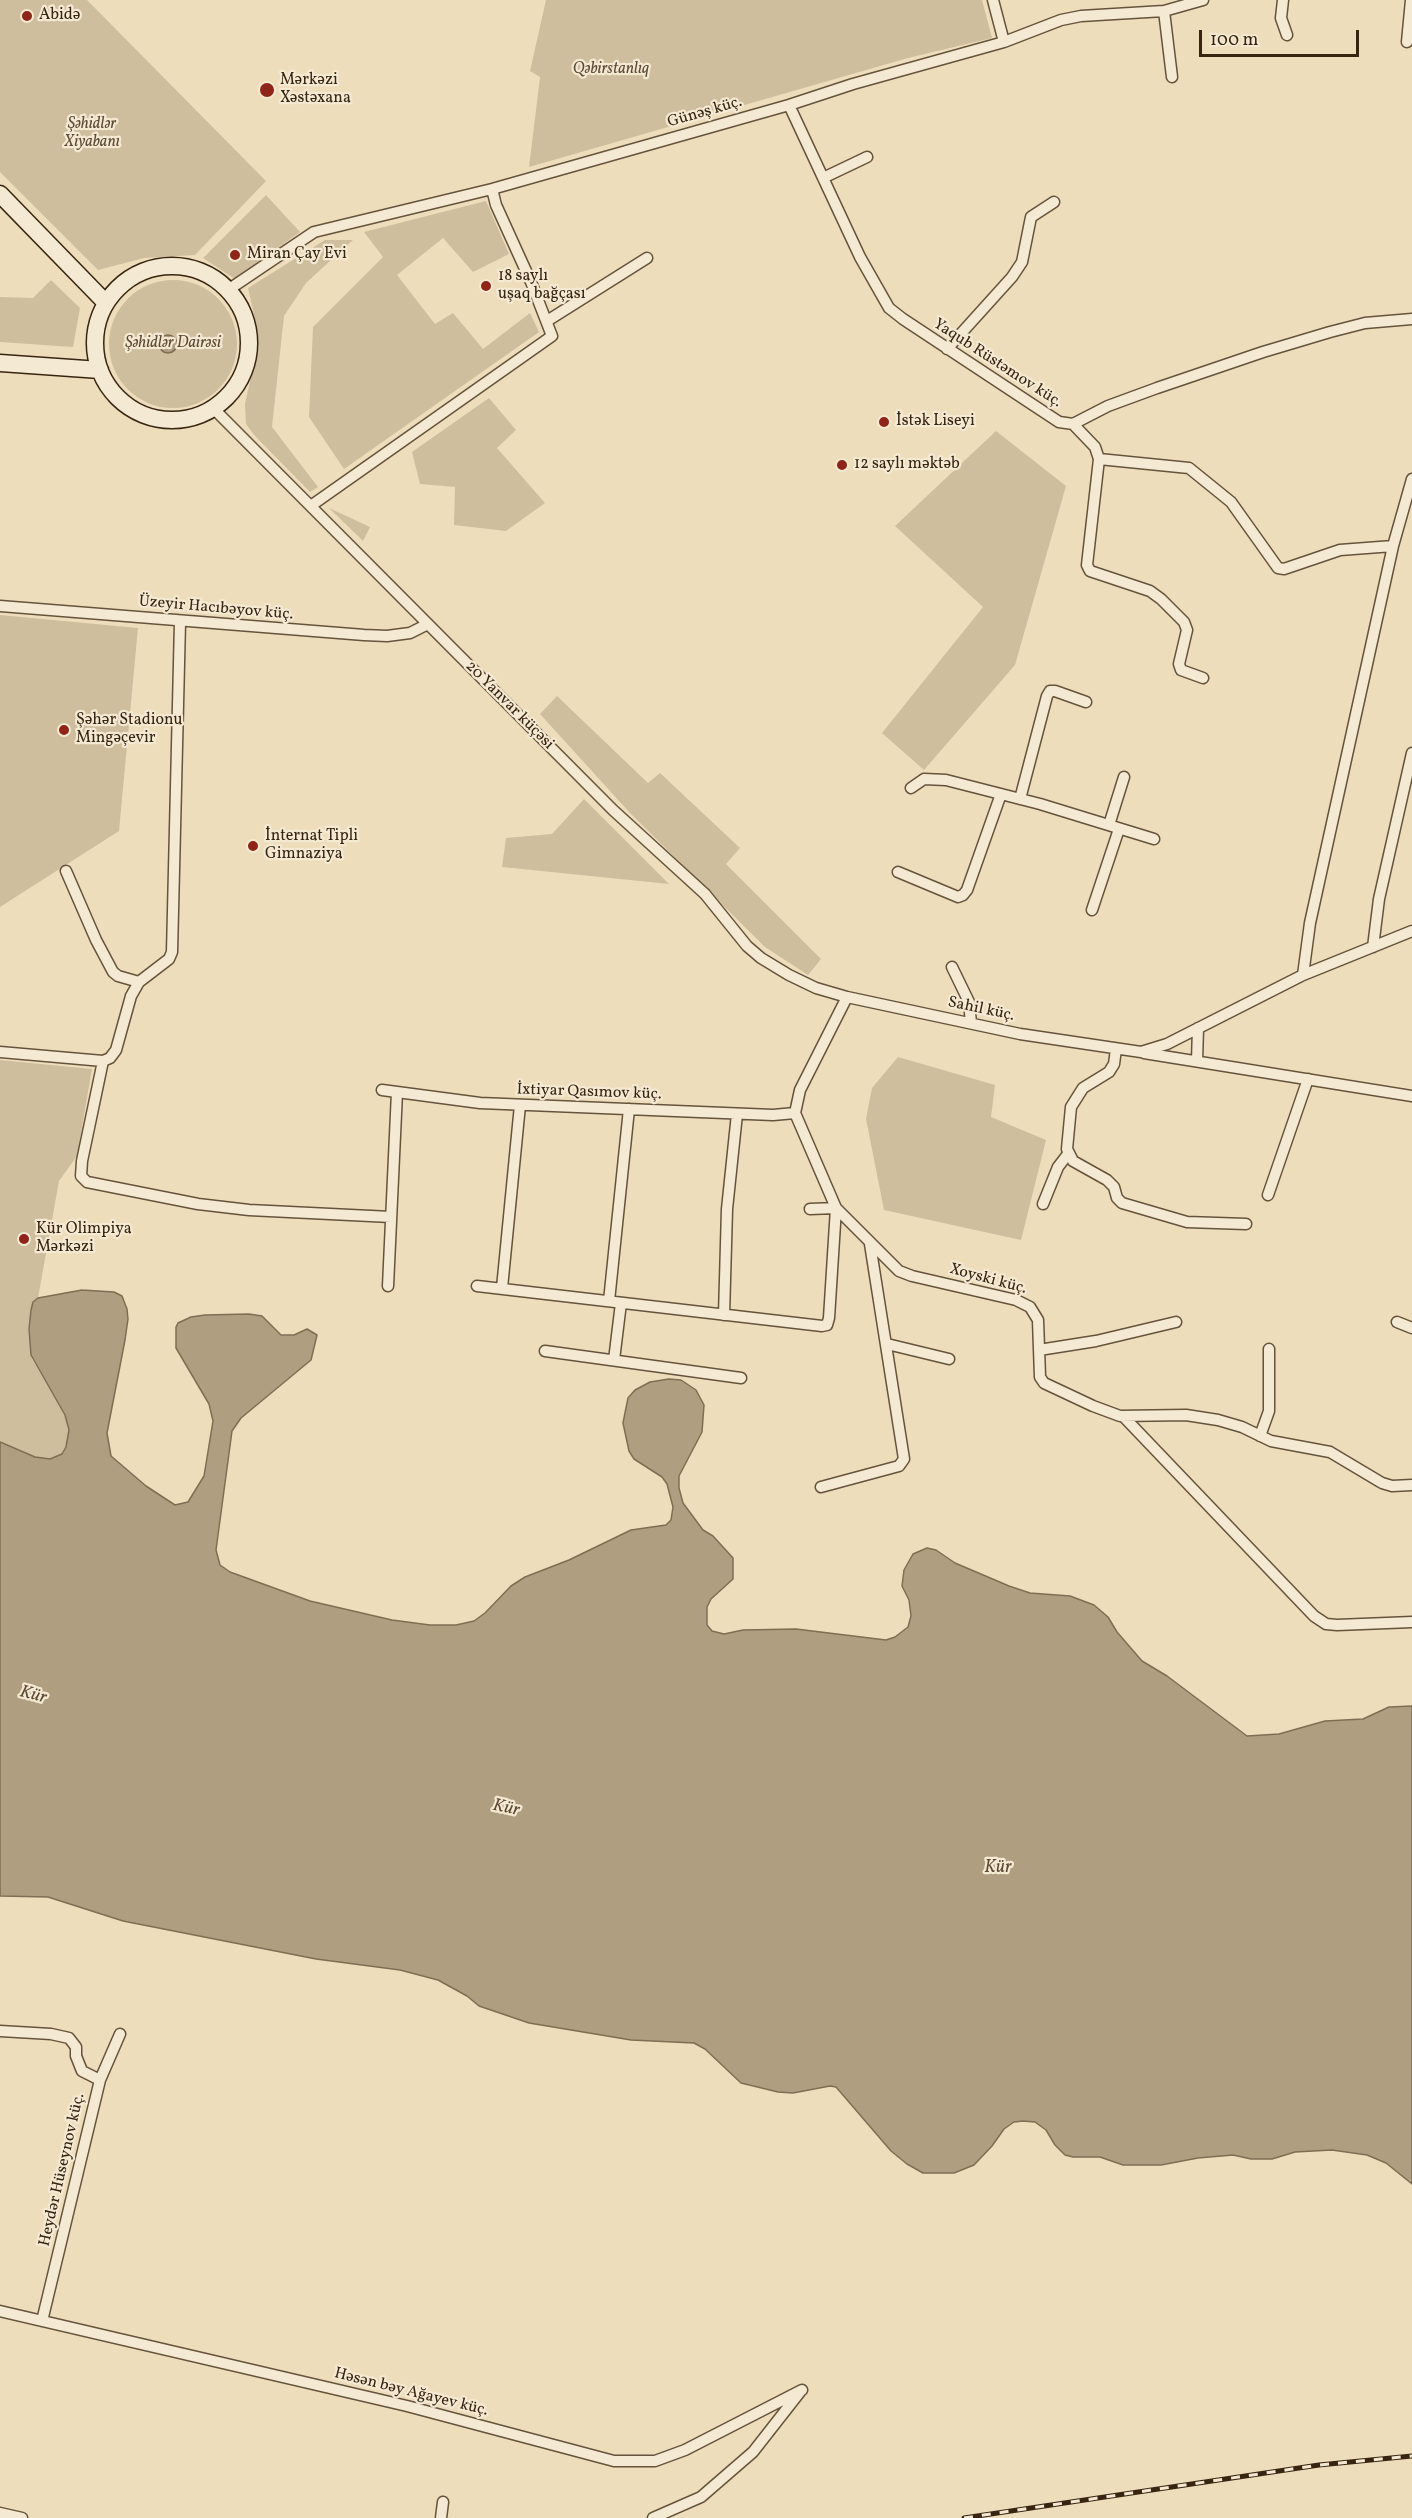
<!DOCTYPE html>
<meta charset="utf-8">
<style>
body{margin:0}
#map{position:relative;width:1412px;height:2518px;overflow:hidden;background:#edb;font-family:Vollkorn,serif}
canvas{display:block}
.scale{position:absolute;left:1199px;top:30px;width:160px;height:27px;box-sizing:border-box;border:3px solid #382511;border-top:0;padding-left:8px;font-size:18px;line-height:21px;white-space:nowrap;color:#382511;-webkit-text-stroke:4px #f4e9d3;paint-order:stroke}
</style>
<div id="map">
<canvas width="1412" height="2518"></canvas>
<div class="scale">100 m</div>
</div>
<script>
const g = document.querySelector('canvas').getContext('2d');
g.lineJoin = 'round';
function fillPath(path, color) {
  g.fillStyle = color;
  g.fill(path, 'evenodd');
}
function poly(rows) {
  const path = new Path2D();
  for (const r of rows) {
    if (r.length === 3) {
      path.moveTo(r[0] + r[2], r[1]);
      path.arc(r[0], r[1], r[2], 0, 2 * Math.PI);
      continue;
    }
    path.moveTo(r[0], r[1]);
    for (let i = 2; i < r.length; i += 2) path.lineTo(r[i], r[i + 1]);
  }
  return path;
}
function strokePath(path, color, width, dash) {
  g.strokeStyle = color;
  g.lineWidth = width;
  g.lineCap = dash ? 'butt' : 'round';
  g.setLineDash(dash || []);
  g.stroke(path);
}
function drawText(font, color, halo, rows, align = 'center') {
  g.font = font + ' Vollkorn,serif';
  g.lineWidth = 4.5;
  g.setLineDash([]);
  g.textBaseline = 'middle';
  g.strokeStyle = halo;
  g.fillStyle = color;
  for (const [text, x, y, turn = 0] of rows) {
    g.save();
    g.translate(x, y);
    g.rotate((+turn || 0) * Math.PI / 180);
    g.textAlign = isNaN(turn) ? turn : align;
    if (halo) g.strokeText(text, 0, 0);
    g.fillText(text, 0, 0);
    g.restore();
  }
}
const green = poly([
 [0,0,87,0,266,181,195,255,144,258,98,270,0,172],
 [546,0,982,0,992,38,908,58,529,167,540,77,530,71],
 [266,195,300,232,235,279,203,258],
 [486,201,509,254,473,272,443,238,397,275,435,324,453,313,483,349,530,313,539,332,344,469,309,417,313,327,383,257,364,232],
 [325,240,353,240,306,283,284,316,272,427,318,487,310,492,256,437,246,424,245,404,255,358,257,328,248,288],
 [51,280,80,308,73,347,0,342,0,297,33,298],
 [173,344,64],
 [489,398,516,430,497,448,545,503,506,531,454,525,455,487,420,484,412,452],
 [996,431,1066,486,1015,665,924,770,882,733,983,607,895,526],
 [329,508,370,527,363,541],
 [0,615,138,628,119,831,0,907],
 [557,696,648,783,660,773,740,848,726,864,821,959,808,975,765,947,630,813,540,714],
 [584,799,669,884,502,867,506,838,552,834],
 [898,1057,995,1085,991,1117,1046,1140,1021,1240,884,1210,866,1119,872,1088],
 [0,1060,92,1069,77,1156,59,1181,38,1298,33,1302,31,1310,29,1329,32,1359,62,1407,69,1430,66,1447,62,1454,50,1459,35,1457,0,1442]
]);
const water = poly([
 [168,344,9],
 [82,1290,114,1292,122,1296,127,1309,128,1319,125,1340,107,1433,111,1456,146,1486,175,1505,188,1502,204,1476,213,1421,209,1404,176,1348,176,1327,178,1323,191,1317,205,1315,249,1314,262,1316,281,1335,294,1335,307,1329,317,1335,311,1360,241,1418,232,1431,216,1550,220,1565,230,1572,310,1601,392,1620,430,1625,456,1625,474,1621,485,1613,511,1586,525,1577,569,1560,631,1530,666,1525,671,1520,673,1507,667,1484,662,1477,634,1459,629,1451,623,1423,628,1398,635,1390,650,1382,669,1379,681,1380,696,1390,704,1405,702,1432,679,1476,679,1488,683,1503,703,1530,713,1536,733,1558,733,1579,711,1599,707,1607,707,1625,712,1631,724,1634,743,1630,796,1629,886,1640,895,1637,908,1627,911,1616,909,1600,902,1586,904,1570,913,1554,927,1548,936,1550,955,1563,1009,1586,1030,1593,1070,1596,1094,1605,1108,1617,1117,1632,1142,1661,1167,1676,1247,1736,1279,1734,1325,1721,1363,1719,1389,1707,1412,1706,1412,2184,1386,2163,1367,2155,1332,2150,1295,2152,1272,2159,1251,2159,1233,2155,1198,2158,1161,2165,1123,2165,1100,2157,1073,2157,1065,2155,1055,2145,1046,2130,1035,2122,1023,2121,1014,2122,1004,2129,992,2146,974,2165,954,2173,923,2173,907,2164,891,2151,836,2087,830,2086,793,2093,778,2092,741,2083,705,2049,694,2043,631,2040,529,2023,479,2006,467,1996,438,1980,400,1970,316,1959,123,1921,48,1897,0,1896,0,1442,35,1457,50,1459,62,1454,66,1447,69,1430,65,1415,31,1355,29,1329,31,1310,33,1302,38,1298,82,1290]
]);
const minor = poly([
 [993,0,1004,42],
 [1283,0,1281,18,1287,35],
 [1164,11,1172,77],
 [1407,42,1411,0],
 [789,105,860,257,889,308,903,319,1059,422,1073,424,1108,406,1157,388,1263,352,1330,332,1365,323,1412,319],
 [823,178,867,157],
 [228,290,314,232,492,189,789,105,853,84,1004,42,1061,20,1081,16,1164,11,1203,0],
 [547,321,647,258],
 [947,349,1012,277,1022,262,1031,217,1054,202],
 [213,408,613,810,705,894,747,946,761,958,789,975,816,988,847,997,1020,1034,1141,1052,1167,1044,1303,975,1412,931],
 [1073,424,1095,447,1099,459,1189,468,1231,502,1278,568,1284,569,1340,550,1393,546],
 [1099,459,1087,565,1090,571,1150,591,1161,599,1184,622,1187,630,1179,664,1181,670,1203,678],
 [312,505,552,336,531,282,496,205,492,189],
 [0,606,364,635,387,636,410,633,428,624],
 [911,788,924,779,946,780,1040,804,1154,839],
 [1020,799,1047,696,1050,691,1055,691,1086,702],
 [1109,825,1124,777],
 [66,871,96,940,113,972,118,976,139,982],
 [898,872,958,897,963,895,967,890,1001,794],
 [1092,910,1119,829],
 [1373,947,1379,899,1412,753],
 [952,967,969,1002,971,1023],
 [1303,975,1310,923,1393,546,1412,479],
 [847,997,800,1090,795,1113,836,1208,899,1271,912,1276,1016,1300,1030,1307,1038,1320,1040,1377,1044,1383,1093,1406,1120,1416,1186,1415,1218,1420,1242,1427,1271,1441,1330,1452,1382,1483,1392,1486,1412,1485],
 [1116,1049,1114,1064,1109,1072,1083,1088,1071,1107,1067,1149,1073,1161,1107,1180,1114,1187,1117,1198,1122,1203,1187,1222,1246,1224],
 [0,1052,103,1061,110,1058,116,1050,131,996,139,982,169,959,172,952,180,622],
 [1144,1053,1412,1096],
 [103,1061,82,1161,81,1176,87,1182,198,1204,249,1210,391,1217],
 [1197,1061,1198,1028],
 [382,1090,480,1103,773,1115,795,1113],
 [1268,1195,1308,1079],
 [1043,1204,1058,1167,1068,1154],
 [388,1286,397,1092],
 [477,1286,822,1326,827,1325,829,1318,836,1208,810,1209],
 [502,1288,520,1105],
 [609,1301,629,1109],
 [724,1315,727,1209,737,1114],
 [1397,1322,1412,1328],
 [887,1344,949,1359],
 [1039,1350,1096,1341,1176,1322],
 [545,1351,741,1378],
 [614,1360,621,1303],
 [1123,1416,1314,1616,1326,1624,1337,1625,1412,1622],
 [1260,1436,1269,1411,1269,1349],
 [821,1487,899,1466,904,1459,870,1244],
 [0,2031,51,2034,69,2038,76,2047,76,2056,82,2071,100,2080,42,2321],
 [100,2080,120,2034],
 [0,2311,407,2406,614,2461,655,2461,685,2450,802,2390],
 [0,2513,22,2518],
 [441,2518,443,2502],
 [653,2518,701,2497,753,2452,800,2392]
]);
const secondary = poly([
 [0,194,106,303],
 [172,343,77],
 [0,363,100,370]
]);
const rail = poly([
 [964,2518,1319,2465,1412,2456]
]);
const markers = [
 [27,16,6,"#8f2418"],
 [267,90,8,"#8f2418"],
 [235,255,6,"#8f2418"],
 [486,286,6,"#8f2418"],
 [884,422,6,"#8f2418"],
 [842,465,6,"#8f2418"],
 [64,730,6,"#8f2418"],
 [253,846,6,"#8f2418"],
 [24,1239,6,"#8f2418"]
];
const poiNames = [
 ["Abidə",39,16],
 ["Mərkəzi",280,81],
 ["Xəstəxana",280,99],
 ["Miran Çay Evi",247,255],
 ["18 saylı",498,277],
 ["uşaq bağçası",498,295],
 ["İstək Liseyi",896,422],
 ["12 saylı məktəb",854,465],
 ["Şəhər Stadionu",76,721],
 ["Mingəçevir",76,739],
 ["İnternat Tipli",265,837],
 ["Gimnaziya",265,855],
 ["Kür Olimpiya",36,1230],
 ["Mərkəzi",36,1248]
];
const parkNames = [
 ["Qəbirstanlıq",611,70],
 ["Şəhidlər",92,125],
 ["Xiyabanı",92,143],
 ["Şəhidlər Dairəsi",173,344]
];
const streetNames = [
 ["Günəş küç.",705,113,-16],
 ["Yaqub Rüstəmov küç.",997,364,33],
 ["Üzeyir Hacıbəyov küç.",216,609,5],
 ["20 Yanvar küçəsi",509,706,45],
 ["Sahil küç.",981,1010,12],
 ["İxtiyar Qasımov küç.",589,1093,2],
 ["Xoyski küç.",988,1280,15],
 ["Heydər Hüseynov küç.",63,2170,-77],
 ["Həsən bəy Ağayev küç.",411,2393,14]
];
const waterNames = [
 ["Kür",33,1696,15],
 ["Kür",506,1809,12],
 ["Kür",998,1869]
];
fillPath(green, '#cfbe9e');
fillPath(water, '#b09e81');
strokePath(water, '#806e54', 1.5);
strokePath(minor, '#66533c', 13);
strokePath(secondary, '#382511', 19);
strokePath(minor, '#f4e9d3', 10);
strokePath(secondary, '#f4e9d3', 16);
strokePath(rail, '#382511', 5);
strokePath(rail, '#f4e9d3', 3, [9]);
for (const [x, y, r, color] of markers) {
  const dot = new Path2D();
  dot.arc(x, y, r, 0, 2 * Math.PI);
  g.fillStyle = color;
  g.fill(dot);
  strokePath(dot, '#f4e9d3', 2);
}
drawText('16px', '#382511', '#f4e9d3', poiNames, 'left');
drawText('italic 16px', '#5e4b34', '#f4e9d3', parkNames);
drawText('16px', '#382511', '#f4e9d3', streetNames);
drawText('italic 18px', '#5c4933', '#f4e9d3', waterNames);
</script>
